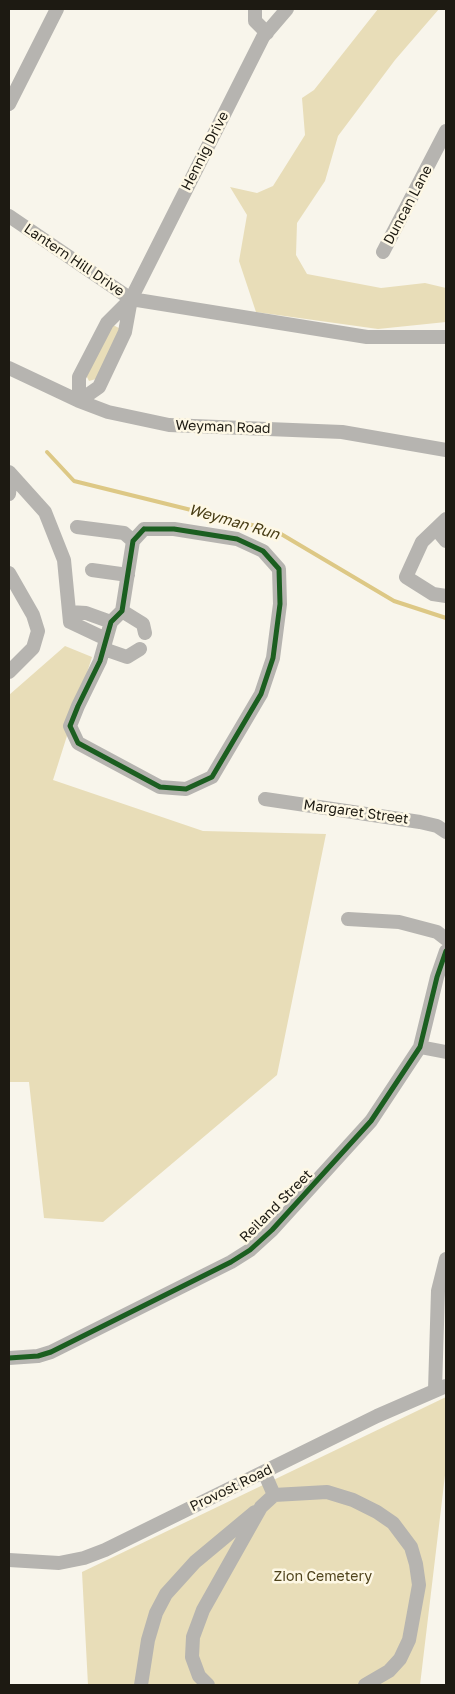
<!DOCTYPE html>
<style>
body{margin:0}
#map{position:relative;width:455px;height:1694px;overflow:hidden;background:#f8f5eb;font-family:"Golos Text",sans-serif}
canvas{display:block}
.frame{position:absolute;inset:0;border:10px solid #1d1a12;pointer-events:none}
</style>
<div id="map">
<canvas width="455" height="1694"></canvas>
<div class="frame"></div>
</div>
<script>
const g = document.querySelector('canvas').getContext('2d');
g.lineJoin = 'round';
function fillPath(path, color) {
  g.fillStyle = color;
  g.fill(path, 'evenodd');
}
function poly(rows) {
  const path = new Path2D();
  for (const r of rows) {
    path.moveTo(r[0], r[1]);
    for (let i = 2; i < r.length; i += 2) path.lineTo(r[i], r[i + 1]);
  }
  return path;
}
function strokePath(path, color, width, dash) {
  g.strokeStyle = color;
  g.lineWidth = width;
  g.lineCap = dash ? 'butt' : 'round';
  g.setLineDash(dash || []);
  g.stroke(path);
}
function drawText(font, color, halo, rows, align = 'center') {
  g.font = font + ' "Golos Text",sans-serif';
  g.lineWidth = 5;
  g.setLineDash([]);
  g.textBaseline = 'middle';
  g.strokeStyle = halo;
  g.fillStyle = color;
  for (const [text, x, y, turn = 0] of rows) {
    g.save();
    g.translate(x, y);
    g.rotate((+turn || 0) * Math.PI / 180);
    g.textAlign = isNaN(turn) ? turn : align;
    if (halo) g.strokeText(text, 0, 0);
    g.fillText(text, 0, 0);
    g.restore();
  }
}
const green = poly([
 [378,9,439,9,395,60,338,136,325,181,297,223,296,255,307,274,381,288,425,283,446,288,446,322,378,329,256,312,239,261,247,215,230,187,257,193,273,186,305,135,302,98,314,90],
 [113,325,119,328,119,331,96,379,89,381,86,375],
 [65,646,92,657,53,780,203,831,326,834,277,1075,103,1222,44,1218,29,1082,9,1082,9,695],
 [446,1397,446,1467,420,1685,88,1685,82,1572]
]);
const stream = poly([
 [47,452,74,481,276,531,394,601,446,618]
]);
const minor = poly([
 [255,9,255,21,267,33],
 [9,104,57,9],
 [9,216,131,299,367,337,446,337],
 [383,252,446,131],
 [9,368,79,401,108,412,169,425,342,432,446,450],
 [79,401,99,387,125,332,131,299,263,37,287,9],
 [79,401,79,377,107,323,131,299],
 [9,472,45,512,64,560,70,622,106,639],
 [9,494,10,485],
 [446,519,422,542,406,577,433,594,446,596],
 [77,527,124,533,133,541],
 [144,529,174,529,237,539,263,551,279,569,280,604,273,658,261,694,212,777,186,789,160,787,78,743,70,726,78,706,100,661,111,622,122,611,133,541,144,529],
 [436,529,446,541],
 [92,570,128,575],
 [9,573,33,615,38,631,33,648,9,672],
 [122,611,143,624,145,633],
 [69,612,86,613,111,622],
 [104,649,127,657,140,649],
 [265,799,420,822,437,826,446,832],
 [348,919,399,922,437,932,446,939],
 [420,1047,446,1052],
 [9,1358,38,1356,51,1352,231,1262,250,1250,272,1230,371,1121,420,1047,437,977,446,951],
 [435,1390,438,1291,446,1259],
 [264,1472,274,1495],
 [9,1560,59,1563,84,1558,105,1550,377,1416,446,1386],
 [141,1685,148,1640,156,1613,166,1594,195,1562,255,1512],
 [208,1685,199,1676,192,1657,193,1637,203,1610,261,1507,274,1495,327,1492,353,1500,377,1512,393,1523,411,1547,416,1564,419,1585,409,1640,400,1659,389,1671,365,1685]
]);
const cycleway = poly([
 [144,529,174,529,237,539,263,551,279,569,280,604,273,658,261,694,212,777,186,789,160,787,78,743,70,726,78,706,100,661,111,622,122,611,133,541,144,529],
 [9,1358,38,1356,51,1352,231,1262,250,1250,272,1230,371,1121,420,1047,437,977,446,951]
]);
const streetNames = [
 ["Hennig Drive",205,151,-63],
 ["Duncan Lane",408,205,-62],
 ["Lantern Hill Drive",74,260,34],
 ["Weyman Road",223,427,2],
 ["Margaret Street",356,812,8],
 ["Reiland Street",276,1206,-45],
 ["Provost Road",231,1488,-26]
];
const parkNames = [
 ["Zion Cemetery",323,1577]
];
const waterNames = [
 ["Weyman Run",234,522,16]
];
fillPath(green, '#e8ddb8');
strokePath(stream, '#ddc885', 4);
strokePath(minor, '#b6b4b0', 14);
strokePath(cycleway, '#1b5e20', 5);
drawText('14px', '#1d1a12', '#fef8e5', streetNames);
drawText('14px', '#4f431c', '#fef8e5', parkNames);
drawText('italic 15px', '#473c14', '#fef8e5', waterNames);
</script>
